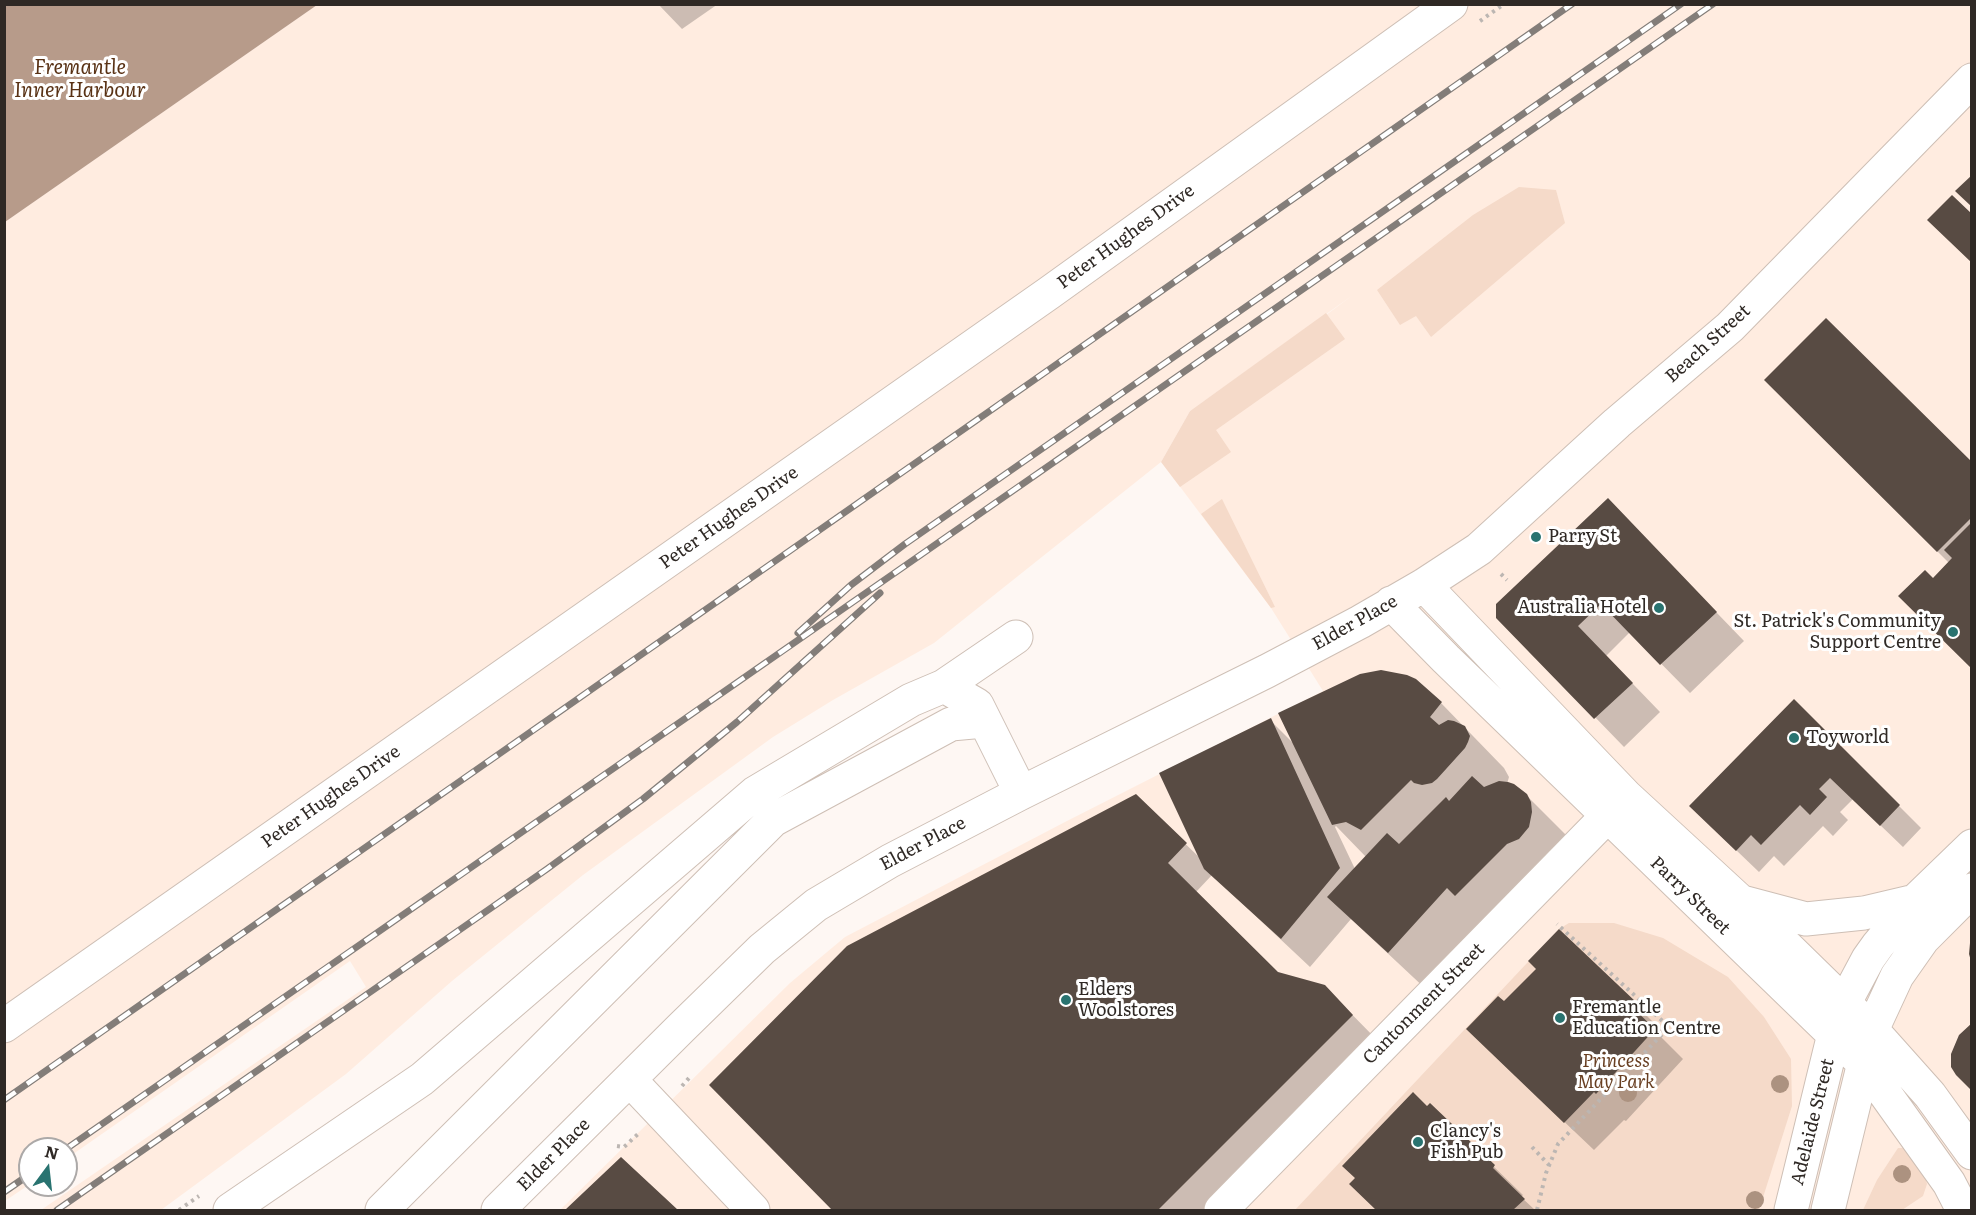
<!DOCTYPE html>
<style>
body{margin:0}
#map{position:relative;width:1976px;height:1215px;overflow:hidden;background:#fef7f3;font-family:Literata,serif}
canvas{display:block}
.frame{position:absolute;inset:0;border:6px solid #2f2925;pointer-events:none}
.north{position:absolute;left:18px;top:1137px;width:60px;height:60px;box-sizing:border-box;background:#fff;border:2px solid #aca9a8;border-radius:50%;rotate:15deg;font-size:16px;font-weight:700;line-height:24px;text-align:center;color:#2f2925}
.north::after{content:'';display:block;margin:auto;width:21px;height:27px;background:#297370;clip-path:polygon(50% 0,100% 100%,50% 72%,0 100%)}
</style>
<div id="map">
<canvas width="1976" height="1215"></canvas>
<div class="frame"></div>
<div class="north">N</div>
</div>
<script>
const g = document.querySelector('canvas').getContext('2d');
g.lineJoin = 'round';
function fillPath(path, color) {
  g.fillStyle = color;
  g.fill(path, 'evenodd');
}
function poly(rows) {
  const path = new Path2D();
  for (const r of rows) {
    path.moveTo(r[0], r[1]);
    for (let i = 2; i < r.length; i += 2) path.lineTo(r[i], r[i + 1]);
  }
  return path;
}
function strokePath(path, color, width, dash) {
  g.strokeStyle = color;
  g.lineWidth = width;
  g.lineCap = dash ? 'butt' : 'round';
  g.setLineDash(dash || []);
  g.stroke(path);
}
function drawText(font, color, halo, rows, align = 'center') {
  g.font = font + ' Literata,serif';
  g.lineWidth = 6;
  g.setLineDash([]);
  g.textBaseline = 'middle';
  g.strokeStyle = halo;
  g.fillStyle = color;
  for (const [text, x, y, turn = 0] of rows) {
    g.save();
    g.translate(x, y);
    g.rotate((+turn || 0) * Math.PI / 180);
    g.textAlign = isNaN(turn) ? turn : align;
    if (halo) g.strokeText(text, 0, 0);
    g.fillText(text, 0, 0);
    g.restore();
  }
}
const built = poly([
 [317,5,1971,5,1971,1210,560,1210,790,983,845,937,1065,822,1323,691,1271,608,1163,464,1192,414,1353,295,1190,411,1161,462,934,643,833,700,773,737,583,875,452,981,346,1074,161,1210,41,1210,366,987,350,961,66,1159,66,1149,30,1149,30,1184,5,1201,5,222]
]);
const green = poly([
 [1519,187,1556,190,1565,223,1431,337,1416,316,1400,325,1377,290,1473,215],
 [1326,313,1345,339,1216,430,1231,452,1180,487,1161,462,1190,411],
 [1222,499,1275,607,1271,608,1201,514],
 [1569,923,1614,923,1663,938,1728,977,1764,1017,1791,1059,1792,1106,1759,1210,1295,1210,1559,929],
 [1898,1148,1910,1148,1923,1169,1927,1184,1923,1196,1902,1210,1863,1210,1877,1180]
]);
const water = poly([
 [5,4,317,4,317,5,5,222]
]);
const shadow = poly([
 [658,4,718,4,682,29],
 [1766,380,1972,464,1972,667,1933,580,1949,563],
 [1636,529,1744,641,1690,693,1630,632,1606,656,1660,712,1624,747,1498,617],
 [1794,701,1921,828,1903,847,1853,799,1840,812,1848,820,1833,836,1823,826,1784,866,1774,856,1759,872,1713,828],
 [1441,703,1504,768,1509,777,1507,784,1526,795,1566,835,1429,992,1351,919,1310,967,1212,875,1196,892,1277,973,1325,987,1381,1044,1216,1210,834,1210,711,1085,1136,796,1201,859,1270,720,1294,744],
 [1336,826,1366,857,1355,869,1335,827],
 [1504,1003,1634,1003,1663,1032,1660,1036,1683,1059,1626,1121,1624,1120,1594,1150,1497,1058],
 [1430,1105,1523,1195,1521,1197,1535,1210,1377,1210,1351,1184],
 [621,1159,676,1210,567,1210]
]);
const building = poly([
 [1972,175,1972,207,1955,191],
 [1952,195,1972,214,1972,263,1927,220],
 [1826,318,1972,462,1972,517,1937,552,1764,380],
 [1608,498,1717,612,1660,665,1601,604,1578,626,1633,683,1594,719,1496,618,1496,604],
 [1970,524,1972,525,1972,669,1898,596,1925,570,1933,578,1952,558,1944,550],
 [1381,670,1407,675,1416,679,1442,702,1430,717,1439,725,1448,720,1454,721,1465,726,1470,736,1468,742,1465,748,1437,779,1432,783,1422,785,1414,783,1411,780,1361,830,1346,822,1332,825,1278,713,1360,674],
 [1794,699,1900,805,1880,826,1830,778,1819,789,1827,797,1810,815,1800,805,1761,845,1751,835,1736,851,1689,806],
 [1271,718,1340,868,1281,939,1204,869,1159,773],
 [1472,776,1484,787,1499,781,1508,782,1514,784,1527,794,1531,802,1532,812,1529,827,1519,839,1507,844,1455,896,1447,888,1388,953,1327,897,1387,833,1399,844,1446,797,1449,801],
 [1136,794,1187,843,1168,863,1278,972,1325,985,1353,1015,1158,1210,832,1210,709,1085,847,946],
 [1559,929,1636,1002,1631,1006,1655,1029,1596,1094,1594,1092,1564,1123,1466,1029,1498,996,1504,1001,1536,969,1528,961],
 [1970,943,1972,943,1971,961,1969,954],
 [1972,1023,1972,1091,1956,1075,1951,1067,1951,1054,1959,1035],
 [1413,1092,1427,1106,1430,1103,1495,1165,1493,1168,1525,1199,1513,1210,1376,1210,1349,1184,1355,1178,1342,1166],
 [621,1157,678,1210,565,1210]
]);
const path = poly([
 [1480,21,1504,4],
 [1501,574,1507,580],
 [682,1086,689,1078],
 [617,1146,624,1147,638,1134],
 [1532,1147,1549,1165],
 [179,1210,199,1196],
 [1537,1210,1546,1173,1558,1144,1669,1027,1557,924]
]);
const minor = poly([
 [1424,585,1626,796,1740,901,1872,1030,1930,1095,1972,1153],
 [1391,603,1446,659,1864,1064,1949,1183,1963,1210],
 [944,686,1016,637],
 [1742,902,1806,919,1864,913,1915,901],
 [4,1026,1049,293,1451,4],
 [630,1080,753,1210],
 [230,1210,422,1079,755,793,911,700,944,686,977,705,1021,793],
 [382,1210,773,820,951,724,984,721],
 [498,1210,681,1028,762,949,816,905,890,861,1021,793,1267,671,1360,622,1424,585,1479,549,1617,423,1730,327,1972,80],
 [1221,1210,1623,800],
 [1791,1210,1834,1034,1844,1004,1868,959,1878,945,1915,901,1972,846],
 [1828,1210,1872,1030,1897,976,1923,939,1972,890]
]);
const rail = poly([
 [798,633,851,585,905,544,1681,4],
 [4,1100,1572,4],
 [66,1149,1713,4],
 [4,1192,30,1174],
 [57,1210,547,869,643,799,737,722,880,593]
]);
const trees = [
 [1780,1084],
 [1628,1093],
 [1902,1174],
 [1755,1200]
];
const markers = [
 [1536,537,6,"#297370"],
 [1659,608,6,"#297370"],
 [1953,632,6,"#297370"],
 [1794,738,6,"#297370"],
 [1066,1000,6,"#297370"],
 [1560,1018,6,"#297370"],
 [1418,1142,6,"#297370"]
];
const streetNames = [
 ["Peter Hughes Drive",1126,237,-36],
 ["Beach Street",1708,344,-42],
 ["Peter Hughes Drive",729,518,-35],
 ["Elder Place",1355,623,-29],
 ["Peter Hughes Drive",331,797,-35],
 ["Elder Place",923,844,-28],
 ["Parry Street",1690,896,44],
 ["Cantonment Street",1424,1004,-45],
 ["Adelaide Street",1813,1122,-76],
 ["Elder Place",554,1155,-45]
];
const poiNames = [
 ["Parry St",1548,537],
 ["Australia Hotel",1647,608,"right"],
 ["St. Patrick's Community",1941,622,"right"],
 ["Support Centre",1941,643,"right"],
 ["Toyworld",1806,738],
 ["Elders",1078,990],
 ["Woolstores",1078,1011],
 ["Fremantle",1572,1008],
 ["Education Centre",1572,1029],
 ["Clancy's",1430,1132],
 ["Fish Pub",1430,1153]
];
const parkNames = [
 ["Princess",1616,1062],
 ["May Park",1616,1083]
];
const waterNames = [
 ["Fremantle",80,68],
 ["Inner Harbour",80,91]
];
fillPath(built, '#ffece0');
fillPath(green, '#f5dac9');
fillPath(water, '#b79b8a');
fillPath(shadow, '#0003');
fillPath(building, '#584b43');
strokePath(minor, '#cebfb5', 35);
strokePath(path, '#bcb6b2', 4, [3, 4.5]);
strokePath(minor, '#fff', 33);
strokePath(rail, '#837d79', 7);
strokePath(rail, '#fff', 4.5, [14]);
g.fillStyle = '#ac9280';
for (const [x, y] of trees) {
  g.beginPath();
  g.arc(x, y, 9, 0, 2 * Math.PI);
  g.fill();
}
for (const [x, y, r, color] of markers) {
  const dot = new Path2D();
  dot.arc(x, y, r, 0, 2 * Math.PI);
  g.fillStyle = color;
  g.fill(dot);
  strokePath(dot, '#fff', 2);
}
drawText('18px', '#2f2925', '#fff', streetNames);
drawText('18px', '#2f2925', '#fff', poiNames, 'left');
drawText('italic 18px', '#683f22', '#fff', parkNames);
drawText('italic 20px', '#593215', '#fff', waterNames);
</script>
